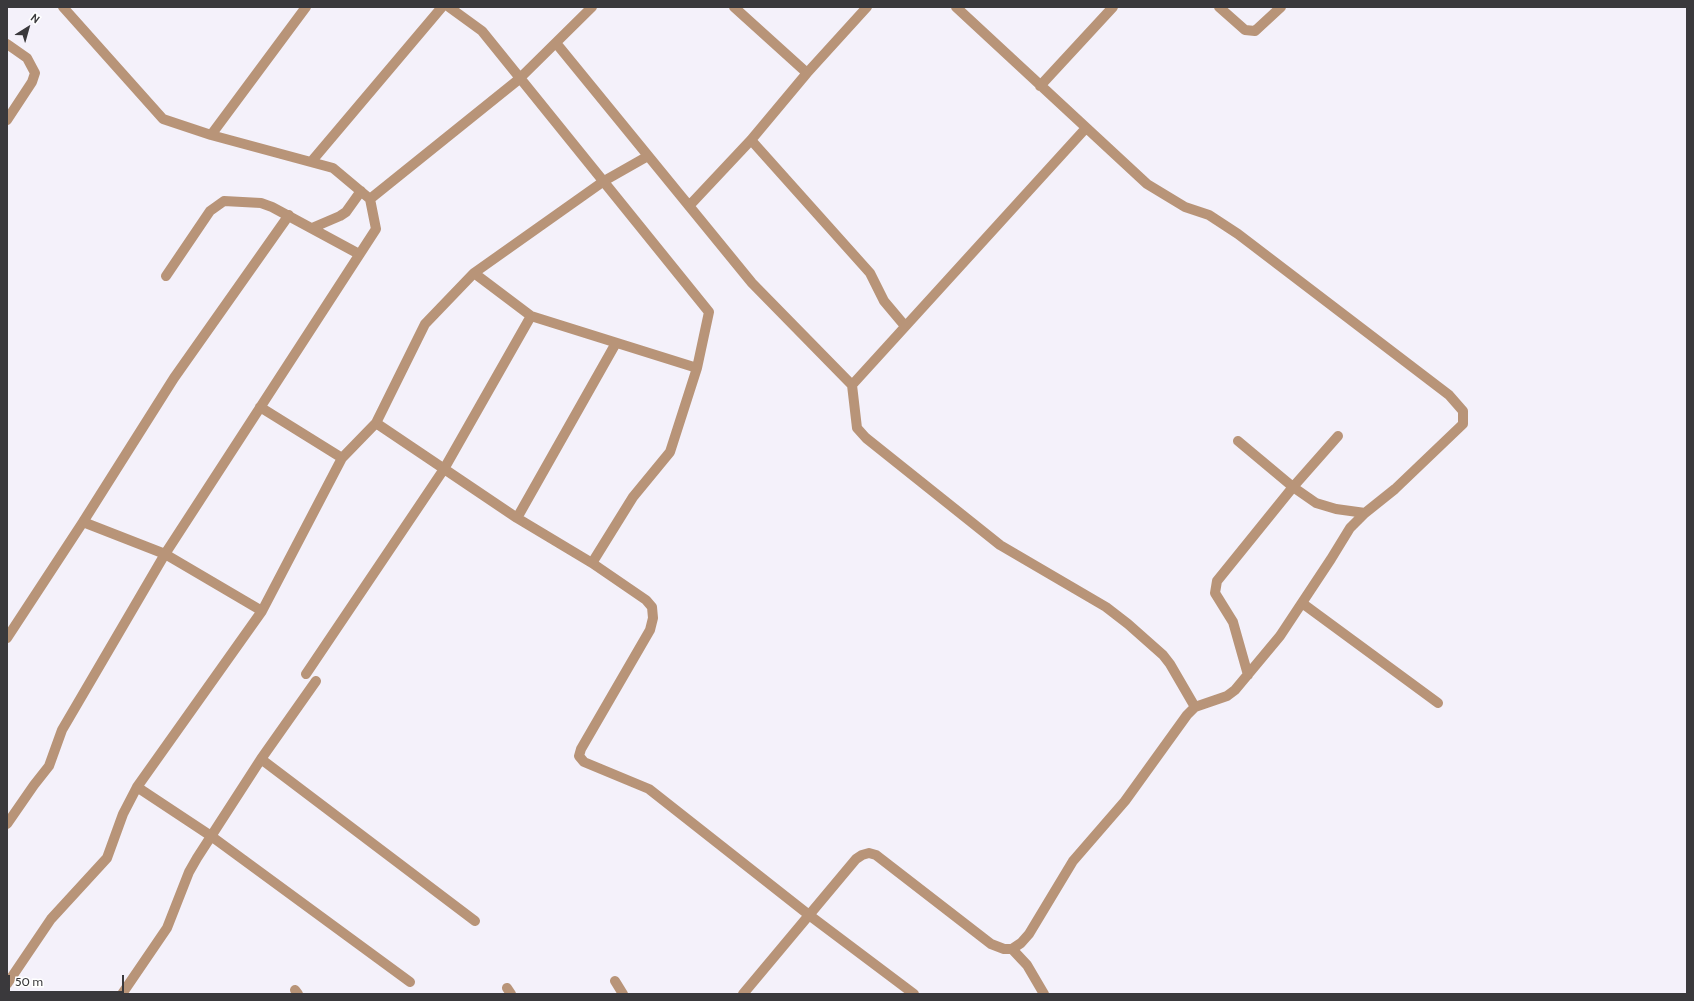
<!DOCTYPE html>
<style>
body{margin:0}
#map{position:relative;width:1694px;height:1001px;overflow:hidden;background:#f4f1fa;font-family:Cabin,sans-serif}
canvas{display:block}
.frame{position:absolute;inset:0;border:8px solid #3a393c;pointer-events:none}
.north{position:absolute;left:8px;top:8px;width:40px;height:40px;-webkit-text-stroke:3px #fff;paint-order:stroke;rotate:37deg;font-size:11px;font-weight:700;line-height:16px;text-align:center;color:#3a393c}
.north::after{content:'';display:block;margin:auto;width:14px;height:18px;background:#3a393c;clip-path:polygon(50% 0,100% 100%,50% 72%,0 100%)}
.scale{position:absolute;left:8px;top:975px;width:116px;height:18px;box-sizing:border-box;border:2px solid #3a393c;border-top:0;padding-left:5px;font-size:12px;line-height:14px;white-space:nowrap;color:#3a393c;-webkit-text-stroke:3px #fff;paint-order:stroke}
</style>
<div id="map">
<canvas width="1694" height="1001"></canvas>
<div class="frame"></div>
<div class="north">N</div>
<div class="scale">50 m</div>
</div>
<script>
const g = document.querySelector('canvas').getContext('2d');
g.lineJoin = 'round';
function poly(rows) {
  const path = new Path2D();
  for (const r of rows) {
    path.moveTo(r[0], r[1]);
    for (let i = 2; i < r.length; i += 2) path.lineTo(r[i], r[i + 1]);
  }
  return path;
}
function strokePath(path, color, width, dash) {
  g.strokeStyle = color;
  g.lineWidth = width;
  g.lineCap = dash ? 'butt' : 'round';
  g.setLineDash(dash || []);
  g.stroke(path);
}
const minor = poly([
 [449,7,482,31,709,312,697,368,670,452,633,497,592,563],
 [734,7,807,73],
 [1219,7,1245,30,1255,31,1281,7],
 [556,43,752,283,852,385,857,428,866,438,1000,545,1106,607,1128,624,1163,655,1170,664,1195,707],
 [7,44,27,58,35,73,32,82,7,120],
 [1040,86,1113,7],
 [211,135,306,7],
 [751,140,870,273,884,301,905,326],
 [311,162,442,7],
 [370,199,518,80,592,7],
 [689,206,751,140,807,73,867,7],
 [312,228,340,216,346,212,361,191],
 [474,273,604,181,648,156],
 [166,276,210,211,224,201,261,203,272,207,359,254],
 [697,368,531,316,474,273,425,324,376,423,517,518,592,563,646,600,652,607,653,618,650,630,581,749,579,756,584,762,649,789,809,915,914,994],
 [852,385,1086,128],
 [260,407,342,458],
 [1238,441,1293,487,1316,503,1336,509,1365,513],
 [517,518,616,343],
 [83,522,174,378,289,215],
 [1302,603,1438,703],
 [262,611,137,787,211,836,410,982],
 [7,638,83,522,165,554,376,229,370,199,333,168,211,135,163,119,63,7],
 [306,674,444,469,531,316],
 [1248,675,1233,622,1215,593,1217,581,1293,487,1338,436],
 [261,759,475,921],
 [7,824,34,785,49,766,62,730,165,554,262,611,342,458,376,423],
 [1012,949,1027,965,1044,994],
 [615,981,623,994],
 [7,984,51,919,107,858,123,814,137,787],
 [507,988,511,994],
 [295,990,298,994],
 [122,994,167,928,189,872,197,858,261,759,316,681],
 [743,994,856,859,862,855,869,853,876,855,991,944,1004,949,1012,949,1021,943,1029,934,1073,861,1125,801,1187,715,1195,707,1227,696,1235,690,1280,636,1331,559,1350,528,1365,513,1395,489,1463,424,1463,411,1449,395,1238,234,1209,215,1185,207,1147,184,956,7]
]);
strokePath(minor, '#b89478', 10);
</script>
